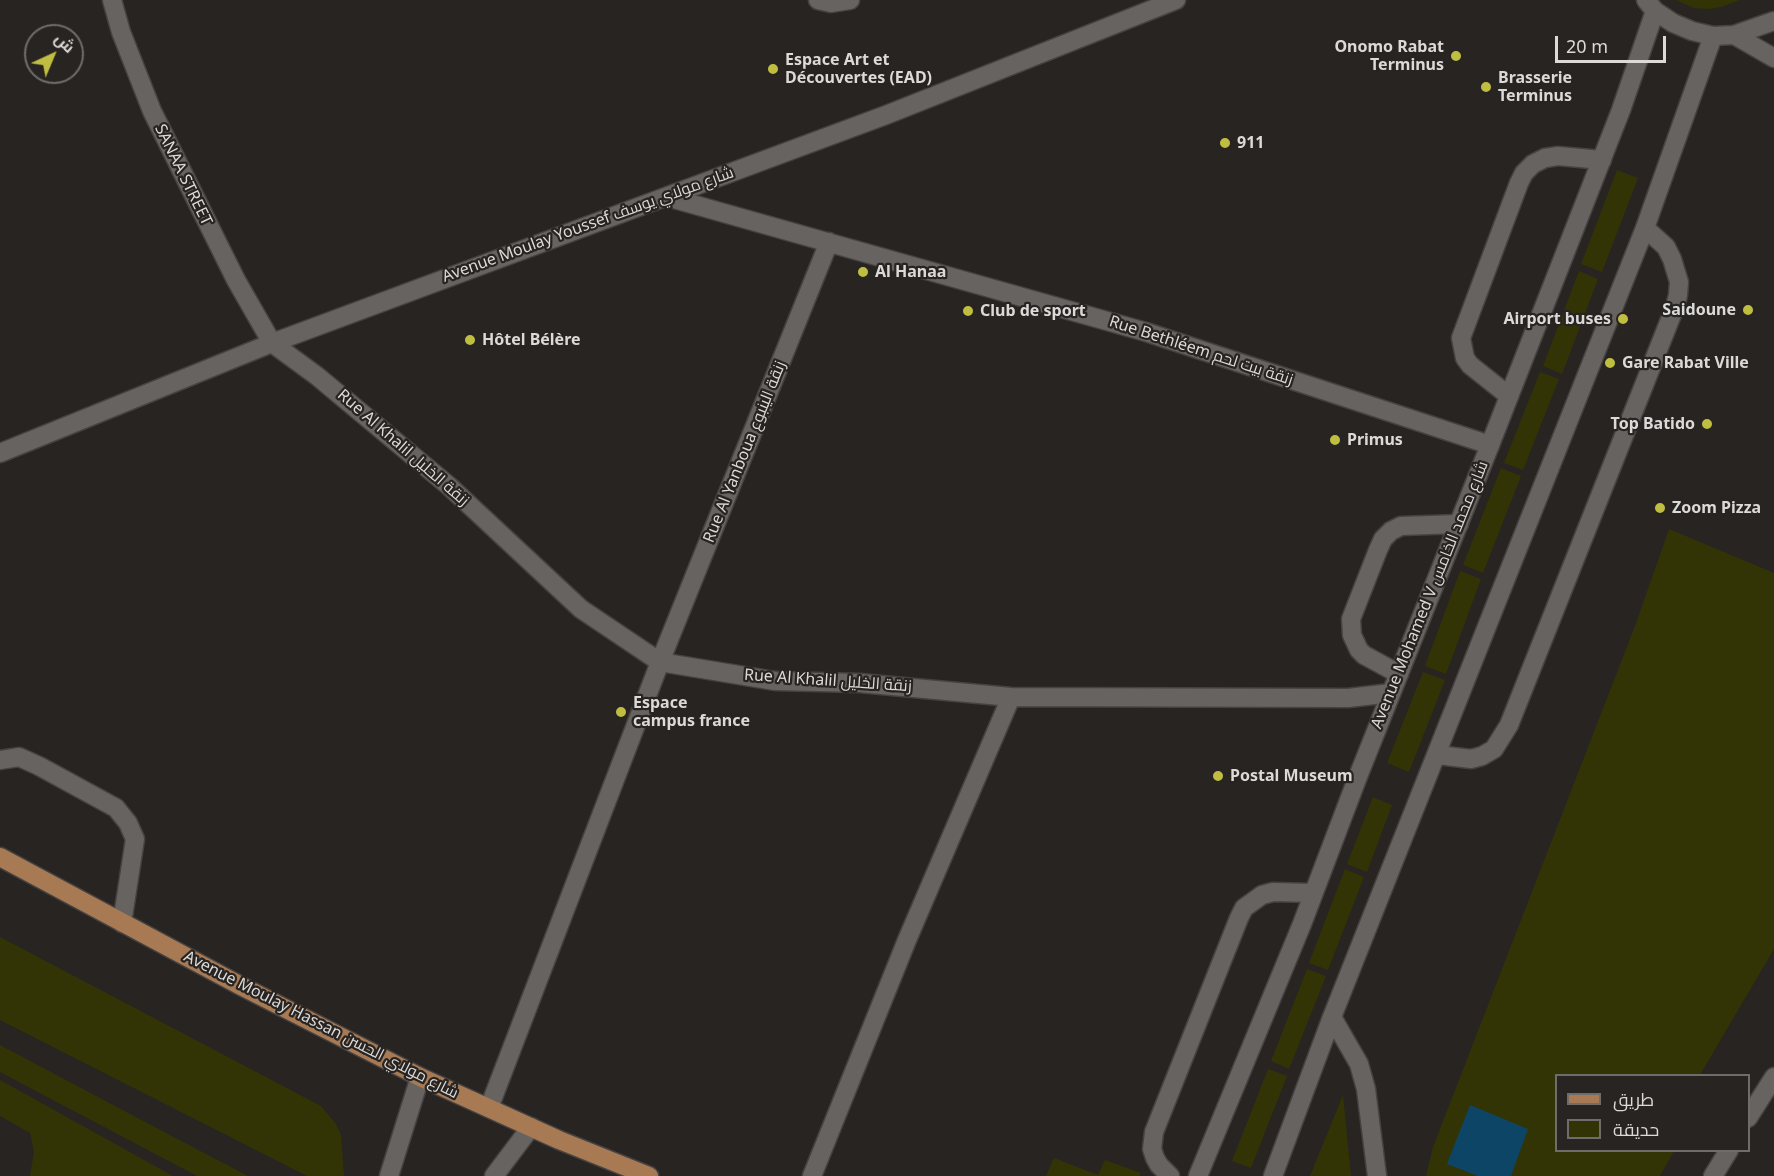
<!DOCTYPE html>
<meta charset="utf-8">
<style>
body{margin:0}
#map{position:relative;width:1774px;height:1176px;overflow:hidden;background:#272422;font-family:"Noto Sans",Cairo,sans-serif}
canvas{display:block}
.legend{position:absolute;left:1555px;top:1074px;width:195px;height:78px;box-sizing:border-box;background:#272422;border:2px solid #6f6d6b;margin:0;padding:8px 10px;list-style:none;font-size:18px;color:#dcdad9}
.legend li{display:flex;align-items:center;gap:12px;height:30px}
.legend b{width:30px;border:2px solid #6f6d6b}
.north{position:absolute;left:24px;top:24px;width:60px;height:60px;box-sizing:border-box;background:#272422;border:2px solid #6f6d6b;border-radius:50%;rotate:44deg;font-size:16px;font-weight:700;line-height:24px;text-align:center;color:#dcdad9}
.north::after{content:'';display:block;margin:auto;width:21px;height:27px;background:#c0be41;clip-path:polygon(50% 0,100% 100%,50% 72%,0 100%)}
.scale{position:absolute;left:1555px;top:36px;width:111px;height:27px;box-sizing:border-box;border:3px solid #dcdad9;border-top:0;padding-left:8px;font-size:18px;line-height:21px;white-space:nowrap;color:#dcdad9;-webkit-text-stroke:4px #272422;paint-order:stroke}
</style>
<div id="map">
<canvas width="1774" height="1176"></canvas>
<ul class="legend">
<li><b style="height:8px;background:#a77a54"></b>طريق</li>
<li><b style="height:16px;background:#333406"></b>حديقة</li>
</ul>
<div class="north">ش</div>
<div class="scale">20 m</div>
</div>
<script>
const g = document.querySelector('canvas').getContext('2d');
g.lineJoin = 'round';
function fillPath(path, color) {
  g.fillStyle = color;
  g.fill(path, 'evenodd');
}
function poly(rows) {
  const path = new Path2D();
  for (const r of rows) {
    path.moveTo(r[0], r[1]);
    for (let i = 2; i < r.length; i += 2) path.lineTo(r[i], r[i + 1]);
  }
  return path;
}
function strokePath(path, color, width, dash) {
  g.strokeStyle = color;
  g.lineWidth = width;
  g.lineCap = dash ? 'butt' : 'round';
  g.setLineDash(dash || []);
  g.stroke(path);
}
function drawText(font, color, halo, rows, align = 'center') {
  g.font = font + ' "Noto Sans",Cairo,sans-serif';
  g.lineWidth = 4.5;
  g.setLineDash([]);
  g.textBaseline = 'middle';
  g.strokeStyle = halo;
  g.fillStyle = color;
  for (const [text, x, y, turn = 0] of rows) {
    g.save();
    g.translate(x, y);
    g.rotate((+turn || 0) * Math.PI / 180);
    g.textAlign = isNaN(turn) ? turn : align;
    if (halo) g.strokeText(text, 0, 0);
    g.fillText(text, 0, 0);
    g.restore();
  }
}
const green = poly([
 [1676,0,1740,0,1721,7,1708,9,1694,8],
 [1617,170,1638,178,1602,272,1581,264],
 [1579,271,1598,279,1562,374,1543,366],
 [1540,372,1559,379,1523,470,1504,463],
 [1501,468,1521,476,1483,573,1463,565],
 [1669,529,1774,573,1774,949,1700,1075,1556,1076,1556,1150,1674,1151,1660,1176,1426,1176,1433,1147,1635,626],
 [1460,571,1481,579,1446,674,1425,666],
 [1423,672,1445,680,1409,772,1387,763],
 [1373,797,1392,805,1367,872,1347,864],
 [1345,869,1364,877,1328,970,1309,963],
 [0,937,321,1106,336,1124,341,1135,344,1176,307,1176,0,1020],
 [1307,969,1326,976,1289,1069,1271,1061],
 [0,1045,149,1124,248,1176,197,1176,0,1072],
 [1268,1069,1287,1076,1251,1168,1232,1161],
 [0,1080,173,1176,30,1176,34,1152,30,1133,0,1116],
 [1343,1095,1351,1176,1310,1176],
 [1054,1158,1098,1175,1105,1160,1141,1173,1139,1176,1046,1176]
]);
const water = poly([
 [1470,1105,1528,1129,1511,1176,1478,1176,1447,1164]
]);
const lane = poly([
 [1509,396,1470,365,1465,358,1461,338,1519,183,1524,173,1533,164,1545,158,1558,156,1602,160],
 [1399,674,1364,655,1359,650,1352,635,1351,619,1378,550,1383,539,1391,531,1401,526,1459,524],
 [1438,755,1471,759,1482,756,1494,749,1509,725,1675,307,1678,295,1679,282,1672,259,1666,247,1645,228],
 [0,760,19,757,39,766,116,808,128,823,135,839,122,923],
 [1170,1176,1159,1165,1155,1158,1152,1149,1154,1132,1239,918,1244,908,1262,895,1273,892,1313,893]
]);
const street = poly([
 [112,0,121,32,152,111,236,280,272,343,317,376,449,486,581,609,660,662,775,681,860,683,1011,697,1348,698,1391,693],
 [818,0,831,3,850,0],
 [667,197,1146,332,1490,445],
 [489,1108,660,662,829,242],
 [389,1176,420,1077],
 [494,1176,531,1127],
 [812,1176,907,940,1011,697]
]);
const secondary = poly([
 [1646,0,1655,11,1673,23,1692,31,1713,36,1734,35,1774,21],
 [1734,35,1774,58],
 [0,453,272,343,886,115,1176,0],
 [1332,1017,1359,1064,1366,1089,1377,1176],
 [1748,1118,1774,1077],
 [1198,1176,1302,924,1357,779,1490,445,1621,110,1655,11],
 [1273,1176,1332,1017,1645,228,1713,36],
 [1713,1176,1729,1150]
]);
const primary = poly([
 [0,857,241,986,420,1077,559,1140,649,1176]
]);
const markers = [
 [1456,56,6,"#c0be41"],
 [773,69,6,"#c0be41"],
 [1486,87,6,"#c0be41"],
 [1225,143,6,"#c0be41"],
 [863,272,6,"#c0be41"],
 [1748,310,6,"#c0be41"],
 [968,311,6,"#c0be41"],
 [1623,319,6,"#c0be41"],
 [470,340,6,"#c0be41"],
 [1610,363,6,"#c0be41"],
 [1707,424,6,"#c0be41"],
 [1335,440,6,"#c0be41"],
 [1660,508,6,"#c0be41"],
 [621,712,6,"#c0be41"],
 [1218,776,6,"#c0be41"]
];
const poiNames = [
 ["Onomo Rabat",1444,47,"right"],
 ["Terminus",1444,65,"right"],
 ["Espace Art et",785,60],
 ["Découvertes (EAD)",785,78],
 ["Brasserie",1498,78],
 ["Terminus",1498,96],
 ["911",1237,143],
 ["Al Hanaa",875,272],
 ["Saidoune",1736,310,"right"],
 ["Club de sport",980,311],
 ["Airport buses",1611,319,"right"],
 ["Hôtel Bélère",482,340],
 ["Gare Rabat Ville",1622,363],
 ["Top Batido",1695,424,"right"],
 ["Primus",1347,440],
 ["Zoom Pizza",1672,508],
 ["Espace",633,703],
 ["campus france",633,721],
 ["Postal Museum",1230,776]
];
const streetNames = [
 ["SANAA STREET",183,175,64],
 ["Avenue Moulay Youssef شارع مولاي يوسف",588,225,-20],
 ["Rue Bethléem زنقة بيت لحم",1201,351,18],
 ["Rue Al Khalil زنقة الخليل",403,448,41],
 ["Rue Al Yanboua زنقة الينبوع",745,452,-68],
 ["Avenue Mohamed V شارع محمد الخامس",1430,595,-68],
 ["Rue Al Khalil زنقة الخليل",828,681,4],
 ["Avenue Moulay Hassan شارع مولاي الحسن",321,1025,27]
];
fillPath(green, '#333406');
fillPath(water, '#0c4565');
strokePath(lane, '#454241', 21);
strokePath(street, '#454241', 21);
strokePath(secondary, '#454241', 21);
strokePath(primary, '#454241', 21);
strokePath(lane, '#666360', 18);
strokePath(street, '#666360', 18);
strokePath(secondary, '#666360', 18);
strokePath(primary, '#a77a54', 18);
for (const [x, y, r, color] of markers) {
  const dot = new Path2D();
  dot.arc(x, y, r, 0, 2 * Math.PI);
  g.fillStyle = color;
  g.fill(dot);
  strokePath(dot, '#272422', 2);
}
drawText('bold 16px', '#dcdad9', '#272422', poiNames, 'left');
drawText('16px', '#dcdad9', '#272422', streetNames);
</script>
